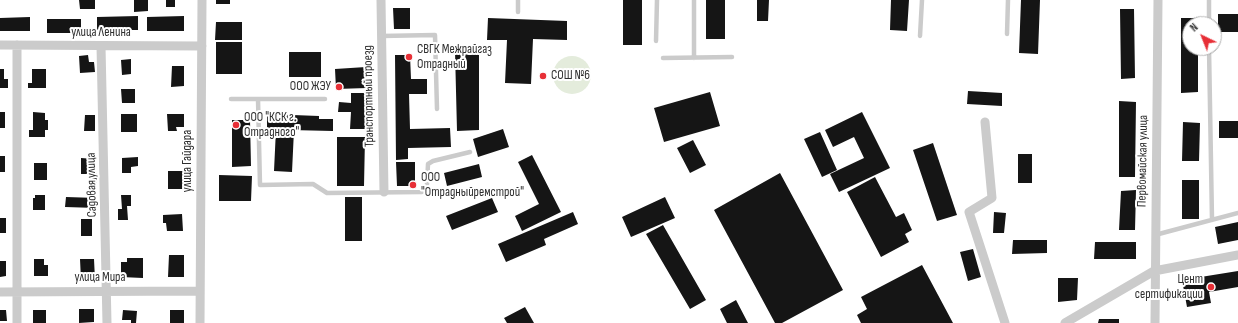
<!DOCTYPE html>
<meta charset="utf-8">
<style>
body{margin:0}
#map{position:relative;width:1238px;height:323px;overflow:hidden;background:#fff;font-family:"Sofia Sans Condensed",sans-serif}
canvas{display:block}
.north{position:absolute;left:1182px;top:16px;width:40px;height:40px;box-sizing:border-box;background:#fff;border:1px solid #ababab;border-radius:50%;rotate:317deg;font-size:11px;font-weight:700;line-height:16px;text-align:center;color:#2e2e2e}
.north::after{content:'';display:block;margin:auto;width:14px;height:18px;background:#e72f36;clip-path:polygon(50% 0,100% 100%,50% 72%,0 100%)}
</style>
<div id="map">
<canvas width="1238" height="323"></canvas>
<div class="north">N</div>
</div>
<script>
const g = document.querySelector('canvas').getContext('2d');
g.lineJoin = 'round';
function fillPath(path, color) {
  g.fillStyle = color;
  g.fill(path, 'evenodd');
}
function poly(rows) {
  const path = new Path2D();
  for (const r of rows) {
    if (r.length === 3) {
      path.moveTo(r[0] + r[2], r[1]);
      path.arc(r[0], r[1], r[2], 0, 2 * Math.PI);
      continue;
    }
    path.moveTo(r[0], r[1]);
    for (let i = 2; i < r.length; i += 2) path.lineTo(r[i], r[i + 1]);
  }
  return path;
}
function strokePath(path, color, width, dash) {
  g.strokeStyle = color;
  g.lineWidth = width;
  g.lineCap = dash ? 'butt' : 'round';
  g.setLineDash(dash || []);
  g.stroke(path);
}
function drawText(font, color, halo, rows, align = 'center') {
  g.font = font + ' "Sofia Sans Condensed",sans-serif';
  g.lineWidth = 4;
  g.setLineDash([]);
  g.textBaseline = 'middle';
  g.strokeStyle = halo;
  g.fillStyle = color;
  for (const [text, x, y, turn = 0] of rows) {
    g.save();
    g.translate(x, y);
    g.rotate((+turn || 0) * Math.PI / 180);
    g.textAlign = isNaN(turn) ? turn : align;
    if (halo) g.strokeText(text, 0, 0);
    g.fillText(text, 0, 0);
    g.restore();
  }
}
const green = poly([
 [572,75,19]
]);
const building = poly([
 [79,0,95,0,95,9,80,9],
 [134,0,148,0,148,11,134,12],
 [166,0,175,0,175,7,166,7],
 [216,0,230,0,230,4,216,4],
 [623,0,642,0,642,45,623,45],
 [706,0,725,0,725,39,706,39],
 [757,0,769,0,768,21,757,21],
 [891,0,909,0,907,31,890,30],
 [1021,0,1040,0,1038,54,1019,53],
 [393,8,410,8,410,29,394,29],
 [1120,9,1134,9,1135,78,1121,79],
 [1218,14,1238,14,1238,32,1218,32],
 [138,16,138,30,97,30,97,17],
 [184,16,184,31,147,31,147,17],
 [30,17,30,31,0,31,0,18],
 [488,18,567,21,567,40,533,39,531,84,505,83,507,40,487,40],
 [1181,18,1198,18,1198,24,1190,24,1190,48,1198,48,1198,92,1181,93],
 [47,19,81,19,81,33,47,33],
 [216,22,242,22,242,40,215,40],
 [216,42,242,42,242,74,216,74],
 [455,51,479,51,479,130,457,131],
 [289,52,321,52,321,77,289,77],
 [88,55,89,62,94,62,95,72,80,73,79,56],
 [395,55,410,55,411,79,427,79,427,94,409,94,410,129,450,128,451,147,408,148,408,159,396,160],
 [131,59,131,74,122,75,121,60],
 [172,66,184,66,184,86,171,87],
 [366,67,367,88,336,89,335,69],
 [0,69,4,69,4,79,8,79,8,88,0,88],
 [32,69,46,69,46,88,28,88,28,83,32,83],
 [121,89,135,89,135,103,122,103],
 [968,91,1002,93,1002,106,967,104],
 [710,92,720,126,664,142,654,108],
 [351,93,369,93,368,129,350,129,351,112,338,112,339,102,351,103],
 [1119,101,1136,102,1135,177,1119,177],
 [0,112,5,112,5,128,0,128],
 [33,112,45,113,45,120,48,120,48,130,45,130,45,137,29,137,29,130,33,130],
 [862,112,890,168,839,192,830,174,864,158,854,137,833,147,825,130],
 [121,114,137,114,137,132,121,132],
 [167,114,184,114,184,127,176,127,177,131,168,131],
 [267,114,319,116,319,119,333,119,333,131,290,130,294,130,292,172,274,171,276,129,267,129],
 [85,115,95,115,95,131,84,131],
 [232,120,250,120,251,166,232,167],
 [1219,121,1238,121,1238,138,1219,138],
 [1183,122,1200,123,1199,161,1182,161],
 [503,129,509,147,478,157,473,139],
 [820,132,837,170,822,177,804,139],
 [337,137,365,137,364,186,337,186],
 [693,140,706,165,690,173,677,148],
 [933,143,957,215,937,221,913,150],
 [1018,154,1032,154,1032,183,1018,183],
 [532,155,561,212,522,231,515,216,539,204,518,162],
 [0,156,5,156,5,172,0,172],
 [138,157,138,166,131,167,131,173,122,173,122,158],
 [81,158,94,159,93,173,97,173,97,184,88,183,88,174,81,174],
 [396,162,415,162,415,186,397,186],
 [34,163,47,163,47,180,34,180],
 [479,164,482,177,447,186,444,173],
 [168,171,183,171,184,189,168,189],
 [780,173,843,290,782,323,775,323,714,210],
 [219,175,252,176,251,201,219,201],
 [875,177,896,217,904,213,912,230,905,234,909,242,881,257,847,192],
 [1182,180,1199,180,1199,219,1182,219],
 [1136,190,1135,230,1119,230,1121,191],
 [35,195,45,195,45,210,33,210,33,198,35,198],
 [121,195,131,195,131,206,127,206,128,220,118,220,118,209,122,209],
 [66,197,97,198,97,208,65,207],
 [345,197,362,197,362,241,345,241],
 [665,197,675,218,631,237,622,217],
 [492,198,498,212,452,230,446,216],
 [573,212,578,224,544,239,546,245,506,262,498,244],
 [994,212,1006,213,1004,233,993,233],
 [182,214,183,231,167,231,166,223,163,223,163,215],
 [0,218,6,218,6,233,0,233],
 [81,219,92,219,92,236,81,236],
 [1238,222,1238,240,1218,244,1215,227],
 [663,225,706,300,690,309,646,234],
 [1013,240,1047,240,1047,253,1012,254],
 [1095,242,1136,242,1136,259,1094,259],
 [973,249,981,277,968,281,960,252],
 [169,255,184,255,184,277,168,277],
 [127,258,143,258,143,278,121,277,121,262,127,262],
 [34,259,44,259,44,265,48,265,48,276,34,276],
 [80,259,94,259,95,280,81,280],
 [0,261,6,261,6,276,0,277],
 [922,265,953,323,861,323,857,315,867,309,861,297],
 [1238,271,1238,287,1209,292,1211,303,1187,307,1182,280],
 [1058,278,1078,278,1077,300,1058,302],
 [736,300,748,323,727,323,720,309],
 [525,307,534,323,507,323,504,318],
 [79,309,94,309,94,322,79,323],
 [0,310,6,310,7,321,0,321],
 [33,310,46,310,46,323,33,323],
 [123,310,137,311,136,323,131,323,131,320,122,320],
 [170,310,184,310,184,323,170,323],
 [1099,319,1119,319,1119,323,1098,323]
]);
const service = poly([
 [1209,0,1209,24],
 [518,12,518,0],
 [1007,34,1008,0],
 [381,36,435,35,437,109],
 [920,36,922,0],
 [656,41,657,0],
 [1209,48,1212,220],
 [663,58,732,57],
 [694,58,694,0],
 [231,99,325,99],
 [258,99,260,185,313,184,327,193,422,192,426,189,427,184,428,164,433,161,470,152],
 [1155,235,1238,213]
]);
const minor = poly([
 [381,0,384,192],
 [0,45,202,46],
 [17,45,17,323],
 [101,46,107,323],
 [985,122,992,198,969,212,1005,323],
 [0,292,200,291],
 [200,323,202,0],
 [1065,323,1154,271,1238,255],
 [1155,323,1158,0]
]);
const markers = [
 [409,57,4,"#e72f36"],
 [543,76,4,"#e72f36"],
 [339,87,4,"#e72f36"],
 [236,125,4,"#e72f36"],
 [413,185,4,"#e72f36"],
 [1211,287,4,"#e72f36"]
];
const streetNames = [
 ["улица Ленина",101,33],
 ["Транспортный проезд",369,96,-91],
 ["улица Гайдара",188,161,-90],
 ["Первомайская улица",1143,161,-89],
 ["Садовая улица",92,185,-91],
 ["улица Мира",100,278]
];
const poiNames = [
 ["СВГК Межрайгаз",417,50],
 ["Отрадный",417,65],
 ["СОШ №6",551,76],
 ["ООО ЖЭУ",331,87,"right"],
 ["ООО \"КСК г.",244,118],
 ["Отрадного\"",244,133],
 ["ООО",421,178],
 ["\"Отрадныйремстрой\"",421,193],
 ["Цент",1203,280,"right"],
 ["сертификации",1203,295,"right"]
];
fillPath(green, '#e4ecdc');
fillPath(building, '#151515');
strokePath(service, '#cbcbcb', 4.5);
strokePath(minor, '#cbcbcb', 9);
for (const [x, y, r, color] of markers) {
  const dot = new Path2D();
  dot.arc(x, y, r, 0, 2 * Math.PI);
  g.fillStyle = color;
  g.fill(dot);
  strokePath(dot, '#fff', 1.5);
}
drawText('13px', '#2e2e2e', '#fff', streetNames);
drawText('13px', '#2e2e2e', '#fff', poiNames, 'left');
</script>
